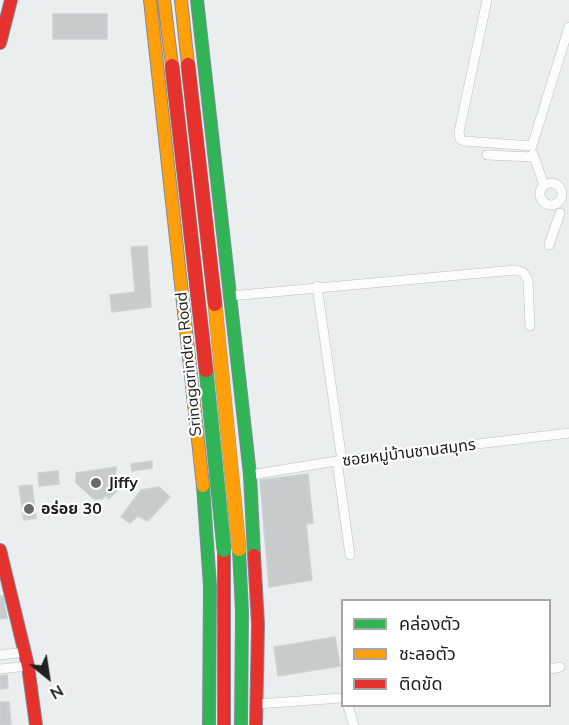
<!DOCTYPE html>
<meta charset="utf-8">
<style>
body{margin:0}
#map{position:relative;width:569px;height:725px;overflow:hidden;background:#eaeeef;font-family:Mulish,"Noto Sans Thai",sans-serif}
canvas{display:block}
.legend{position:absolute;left:341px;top:599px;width:210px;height:108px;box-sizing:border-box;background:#fff;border:2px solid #a6a6a6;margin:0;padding:8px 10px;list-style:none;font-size:18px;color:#212121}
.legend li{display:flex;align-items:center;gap:12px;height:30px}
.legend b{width:30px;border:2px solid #a6a6a6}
.north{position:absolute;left:18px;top:647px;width:60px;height:60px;-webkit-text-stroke:4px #fff;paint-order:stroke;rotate:150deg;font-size:16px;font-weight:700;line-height:24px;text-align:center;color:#212121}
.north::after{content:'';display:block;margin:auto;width:21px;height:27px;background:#212121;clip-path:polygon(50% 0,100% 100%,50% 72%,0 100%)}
</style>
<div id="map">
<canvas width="569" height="725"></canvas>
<ul class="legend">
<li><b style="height:8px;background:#30b455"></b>คล่องตัว</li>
<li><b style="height:8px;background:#ff9f0a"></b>ชะลอตัว</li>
<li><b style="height:8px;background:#e5322d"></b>ติดขัด</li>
</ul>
<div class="north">N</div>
</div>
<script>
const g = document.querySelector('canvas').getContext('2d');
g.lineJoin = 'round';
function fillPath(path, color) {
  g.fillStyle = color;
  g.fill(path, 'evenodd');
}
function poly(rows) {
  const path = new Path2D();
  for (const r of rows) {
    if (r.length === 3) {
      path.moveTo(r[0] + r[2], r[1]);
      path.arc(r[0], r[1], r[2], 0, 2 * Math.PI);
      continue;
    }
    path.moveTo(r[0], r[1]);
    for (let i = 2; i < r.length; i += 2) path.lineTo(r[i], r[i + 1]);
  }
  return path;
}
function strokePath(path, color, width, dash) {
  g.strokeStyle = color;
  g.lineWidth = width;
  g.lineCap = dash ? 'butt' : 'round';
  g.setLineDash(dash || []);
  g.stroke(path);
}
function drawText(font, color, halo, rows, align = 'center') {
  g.font = font + ' Mulish,"Noto Sans Thai",sans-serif';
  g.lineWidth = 4.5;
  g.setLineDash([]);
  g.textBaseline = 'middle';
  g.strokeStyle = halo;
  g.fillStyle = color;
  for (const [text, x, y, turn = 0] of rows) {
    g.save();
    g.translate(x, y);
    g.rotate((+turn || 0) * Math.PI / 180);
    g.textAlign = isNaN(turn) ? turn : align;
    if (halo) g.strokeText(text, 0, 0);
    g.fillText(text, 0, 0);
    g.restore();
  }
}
const building = poly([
 [53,14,107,14,107,39,53,39,53,14],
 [147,246,151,307,112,312,110,295,135,292,131,247,147,246],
 [152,461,152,468,132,471,131,464,152,461],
 [116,467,115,484,119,488,109,499,106,495,102,499,94,499,76,483,76,473,116,467],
 [58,471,59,484,39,486,38,473,58,471],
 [308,474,313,523,306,524,312,580,269,587,260,480,308,474],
 [32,485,36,518,24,520,19,486,32,485],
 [159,487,170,497,148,521,138,516,130,523,121,517,141,490,159,487],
 [0,596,3,596,7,618,0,619,0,596],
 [335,637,340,666,278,676,274,647,335,637],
 [7,675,8,688,0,689,0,676,7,675],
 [0,702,9,702,11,725,0,725,0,702]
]);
const street = poly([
 [487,0,459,132,460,139,464,141,532,146,569,27],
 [533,154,544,185],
 [487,155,533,157],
 [551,194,11],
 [549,245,560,213],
 [317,286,342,461],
 [230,296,515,270,523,272,528,280,530,326],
 [337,461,350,555],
 [250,475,337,461,569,433],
 [0,655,25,652],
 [0,669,28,666],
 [550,669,560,667],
 [257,704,342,698],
 [348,706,354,725]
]);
const fast = poly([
 [197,0,250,475,254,555],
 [203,486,210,586,209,725],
 [239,549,242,612,241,725]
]);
const slow = poly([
 [150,0,203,486],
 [164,0,172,66],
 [181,0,188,65]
]);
const jam = poly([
 [0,43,11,0],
 [0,550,28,666,36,725],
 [224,550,224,725],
 [254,555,258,624,256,725]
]);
const fastBridge = poly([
 [206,370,224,550]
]);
const slowBridge = poly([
 [215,304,239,549]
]);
const jamBridge = poly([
 [188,65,215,304],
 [172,66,206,370]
]);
const markers = [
 [96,483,6,"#676969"],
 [29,509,6,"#676969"]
];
const streetNames = [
 ["Srinagarindra Road",189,364,-96],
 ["ซอยหมู่บ้านชานสมุทร",409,453,-7]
];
const poiNames = [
 ["Jiffy",108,483],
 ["อร่อย 30",41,509]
];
fillPath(building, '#c7cbcc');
strokePath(building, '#cbd2d2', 1.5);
strokePath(street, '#bdbfbf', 10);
strokePath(fast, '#82899a', 14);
strokePath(slow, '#82899a', 14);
strokePath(jam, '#82899a', 14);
strokePath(street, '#fcfcfd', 9);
strokePath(fast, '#30b455', 12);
strokePath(slow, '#ff9f0a', 12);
strokePath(jam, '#e5322d', 12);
strokePath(fastBridge, '#869da6', 15, []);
strokePath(slowBridge, '#869da6', 15, []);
strokePath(jamBridge, '#869da6', 15, []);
strokePath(fastBridge, '#30b455', 14);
strokePath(slowBridge, '#ff9f0a', 14);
strokePath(jamBridge, '#e5322d', 14);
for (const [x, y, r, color] of markers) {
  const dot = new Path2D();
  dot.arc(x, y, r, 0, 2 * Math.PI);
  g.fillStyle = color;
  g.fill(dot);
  strokePath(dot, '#fff', 2);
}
drawText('16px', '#212121', '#fff', streetNames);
drawText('bold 16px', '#212121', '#fff', poiNames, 'left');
</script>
